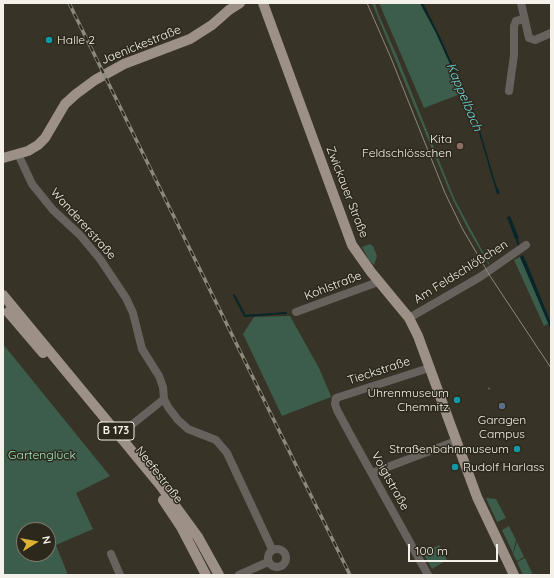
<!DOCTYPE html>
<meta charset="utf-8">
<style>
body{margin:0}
#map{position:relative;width:554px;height:578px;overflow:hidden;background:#373326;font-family:Quicksand,sans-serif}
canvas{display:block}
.frame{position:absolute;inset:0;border:4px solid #f3f1e9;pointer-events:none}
.north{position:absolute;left:16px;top:522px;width:40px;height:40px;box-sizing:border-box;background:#2c291c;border:1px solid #7c796e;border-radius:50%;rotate:79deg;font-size:11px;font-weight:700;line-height:16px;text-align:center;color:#f3f1e9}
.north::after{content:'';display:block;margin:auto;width:14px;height:18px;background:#dbb233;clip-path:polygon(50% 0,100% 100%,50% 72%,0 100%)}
.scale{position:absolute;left:408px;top:544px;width:90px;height:18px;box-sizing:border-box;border:2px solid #f3f1e9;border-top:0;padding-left:5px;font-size:12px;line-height:14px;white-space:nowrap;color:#f3f1e9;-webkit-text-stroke:3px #2c291c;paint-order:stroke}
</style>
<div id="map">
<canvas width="554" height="578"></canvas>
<div class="frame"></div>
<div class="north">N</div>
<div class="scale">100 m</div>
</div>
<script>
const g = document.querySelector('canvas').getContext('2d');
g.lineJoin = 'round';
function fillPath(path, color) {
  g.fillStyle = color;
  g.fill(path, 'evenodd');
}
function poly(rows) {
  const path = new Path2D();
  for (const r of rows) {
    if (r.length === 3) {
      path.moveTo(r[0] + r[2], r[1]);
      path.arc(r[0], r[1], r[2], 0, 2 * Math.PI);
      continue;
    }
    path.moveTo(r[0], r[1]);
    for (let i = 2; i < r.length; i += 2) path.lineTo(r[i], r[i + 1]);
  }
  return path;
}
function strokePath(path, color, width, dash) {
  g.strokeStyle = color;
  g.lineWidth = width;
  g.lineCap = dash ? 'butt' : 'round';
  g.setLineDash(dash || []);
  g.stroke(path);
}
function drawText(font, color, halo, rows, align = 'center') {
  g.font = font + ' Quicksand,sans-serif';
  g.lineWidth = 3;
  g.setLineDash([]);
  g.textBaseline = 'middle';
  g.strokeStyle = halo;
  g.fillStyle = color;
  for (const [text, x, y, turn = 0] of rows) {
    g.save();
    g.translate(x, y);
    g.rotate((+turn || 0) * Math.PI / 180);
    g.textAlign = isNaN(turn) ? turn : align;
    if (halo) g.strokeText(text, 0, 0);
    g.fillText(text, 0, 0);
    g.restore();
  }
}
const green = poly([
 [372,3,375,3,378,13,397,56,455,200,489,263,489,265,469,231,453,200],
 [379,3,420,3,436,33,463,93,424,108],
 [370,244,373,246,377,256,374,265,369,260,362,247],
 [520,257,549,323,544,326,514,260],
 [290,316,319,368,337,410,331,397,282,416,243,334,254,317],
 [3,344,110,476,76,493,93,529,56,545,68,575,3,575],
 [24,530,48,530,48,554,24,554],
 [486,498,496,499,506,518,497,522],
 [509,526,516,540,513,553,502,530],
 [517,542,524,557,517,561,513,554],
 [439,545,447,560,432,569,423,553],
 [525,558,533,575,523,575,517,562]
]);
const water = poly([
 [420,3,423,3,440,37,475,114,496,185,500,193,497,194,475,119,436,33],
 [510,216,519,238,515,239,507,217],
 [523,255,525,260,526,261,551,323,551,330,520,257]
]);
const stream = poly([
 [516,236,519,247],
 [234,295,245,316,286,313]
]);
const minor = poly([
 [521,3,529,38,535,40,551,33],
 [509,91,514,55,514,26,516,21,524,19],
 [18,154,32,184,53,210,80,235,100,259,126,298,133,313,142,349,159,376,163,387,164,399,168,407,178,420,188,429,216,440,227,453,272,549],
 [296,312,378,282],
 [409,318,480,277,526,245],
 [119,435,164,399],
 [372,473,456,441],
 [277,558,9],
 [111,554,120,575],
 [239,575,268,562],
 [428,575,351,436,337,410,335,404,336,398,429,368]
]);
const major = poly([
 [263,3,352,245,371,272,409,318,418,336,477,497,514,575],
 [3,158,28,151,38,145,45,138,65,104,76,94,95,80,124,64,190,39,212,25,229,10,240,3],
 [3,295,160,485,198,537,219,575],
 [8,312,43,353],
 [163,500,181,527,206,575]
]);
const tram = poly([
 [367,3,391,58,445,193,462,228,490,276,551,368],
 [489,388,489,389]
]);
const rail = poly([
 [69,3,350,575]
]);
const markers = [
 [49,40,4,"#0f9aa8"],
 [460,146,4,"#8d6e63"],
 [457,400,4,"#0f9aa8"],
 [502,406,4,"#5c6f8a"],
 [517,449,4,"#0f9aa8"],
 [455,467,4,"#0f9aa8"]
];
const shields = [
 [116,431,36]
];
const shieldNames = [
 ["B 173",116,431]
];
const poiNames = [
 ["Halle 2",57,40,"left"],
 ["Kita",452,139],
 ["Feldschlösschen",452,153],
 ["Uhrenmuseum",449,393],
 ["Chemnitz",449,407],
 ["Garagen",502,420,"center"],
 ["Campus",502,434,"center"],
 ["Straßenbahnmuseum",509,449],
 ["Rudolf Harlass",463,467,"left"]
];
const streetNames = [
 ["Jaenickestraße",141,45,-22],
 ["Zwickauer Straße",347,192,69],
 ["Wandererstraße",83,224,48],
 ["Am Feldschlößchen",461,272,-32],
 ["Kohlstraße",333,286,-21],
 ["Tieckstraße",379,371,-18],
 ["Neefestraße",159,475,52],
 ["Voigtstraße",390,481,61]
];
const parkNames = [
 ["Gartenglück",42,455]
];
const waterNames = [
 ["Kappelbach",464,97,67]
];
fillPath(green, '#3c5d4c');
fillPath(water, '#072629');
strokePath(stream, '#072629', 2);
strokePath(minor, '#68625e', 8);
strokePath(major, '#9c9087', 10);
strokePath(tram, '#8c897e', 1);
strokePath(rail, '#8c897e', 3.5);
strokePath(rail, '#2c291c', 2, [6]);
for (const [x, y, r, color] of markers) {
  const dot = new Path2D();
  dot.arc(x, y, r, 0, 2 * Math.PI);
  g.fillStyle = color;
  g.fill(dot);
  strokePath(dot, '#2c291c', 1.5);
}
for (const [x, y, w] of shields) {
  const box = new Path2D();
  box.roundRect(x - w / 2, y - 9, w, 18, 3);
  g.fillStyle = '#2c291c';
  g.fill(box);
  strokePath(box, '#f3f1e9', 1);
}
drawText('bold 11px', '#f3f1e9', null, shieldNames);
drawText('12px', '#f3f1e9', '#2c291c', poiNames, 'right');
drawText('12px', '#f3f1e9', '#2c291c', streetNames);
drawText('12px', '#a1eac3', '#2c291c', parkNames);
drawText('italic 13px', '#74d2dc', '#2c291c', waterNames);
</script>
